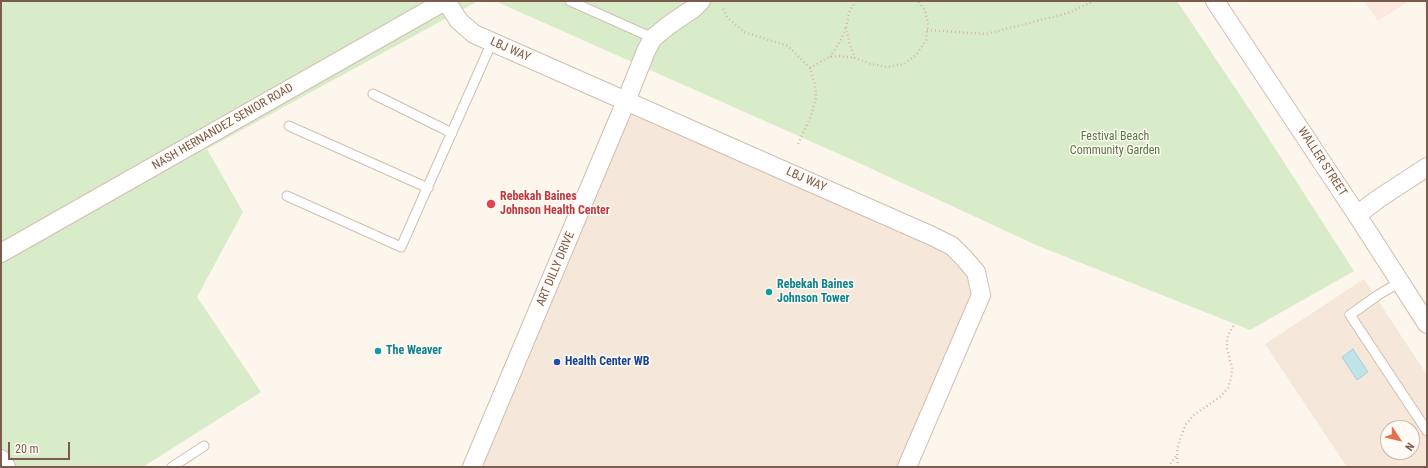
<!DOCTYPE html>
<style>
body{margin:0}
#map{position:relative;width:1428px;height:468px;overflow:hidden;background:#fdf6ec;font-family:"Roboto Condensed",sans-serif}
canvas{display:block}
.frame{position:absolute;inset:0;border:2px solid #7a5c4d;pointer-events:none}
.north{position:absolute;left:1380px;top:420px;width:40px;height:40px;box-sizing:border-box;background:#fffaf3;border:1px solid #cabbb1;border-radius:50%;rotate:125deg;font-size:11px;font-weight:700;line-height:16px;text-align:center;color:#7a5c4d}
.north::after{content:'';display:block;margin:auto;width:14px;height:18px;background:#e76f51;clip-path:polygon(50% 0,100% 100%,50% 72%,0 100%)}
.scale{position:absolute;left:8px;top:442px;width:62px;height:18px;box-sizing:border-box;border:2px solid #7a5c4d;border-top:0;padding-left:5px;font-size:12px;line-height:14px;white-space:nowrap;color:#7a5c4d;-webkit-text-stroke:3px #fffaf3;paint-order:stroke}
</style>
<div id="map">
<canvas width="1428" height="468"></canvas>
<div class="frame"></div>
<div class="north">N</div>
<div class="scale">20 m</div>
</div>
<script>
const g = document.querySelector('canvas').getContext('2d');
g.lineJoin = 'round';
function fillPath(path, color) {
  g.fillStyle = color;
  g.fill(path, 'evenodd');
}
function poly(rows) {
  const path = new Path2D();
  for (const r of rows) {
    path.moveTo(r[0], r[1]);
    for (let i = 2; i < r.length; i += 2) path.lineTo(r[i], r[i + 1]);
  }
  return path;
}
function strokePath(path, color, width, dash) {
  g.strokeStyle = color;
  g.lineWidth = width;
  g.lineCap = dash ? 'butt' : 'round';
  g.setLineDash(dash || []);
  g.stroke(path);
}
function drawText(font, color, halo, rows, align = 'center') {
  g.font = font + ' "Roboto Condensed",sans-serif';
  g.lineWidth = 3;
  g.setLineDash([]);
  g.textBaseline = 'middle';
  g.strokeStyle = halo;
  g.fillStyle = color;
  for (const [text, x, y, turn = 0] of rows) {
    g.save();
    g.translate(x, y);
    g.rotate((+turn || 0) * Math.PI / 180);
    g.textAlign = isNaN(turn) ? turn : align;
    if (halo) g.strokeText(text, 0, 0);
    g.fillText(text, 0, 0);
    g.restore();
  }
}
const residential = poly([
 [627,103,963,259,979,295,904,467,474,467],
 [1364,279,1427,375,1427,467,1347,467,1265,344],
 [1388,428,1412,428,1412,452,1388,452]
]);
const commercial = poly([
 [1364,1,1409,1,1378,21]
]);
const green = poly([
 [1,1,478,1,207,149,243,212,197,297,261,392,143,467,1,467],
 [495,1,1177,1,1258,122,1354,271,1250,330,1036,245,857,162]
]);
const water = poly([
 [1353,349,1368,372,1357,380,1342,357,1353,349]
]);
const path = poly([
 [856,1,850,10,846,26,849,42,855,58,871,64,887,67,904,64,917,54,926,40,928,25,925,10,918,1],
 [723,9,728,18,744,32,788,46,810,68,815,85,816,98,811,116,798,144],
 [927,30,986,34,1068,13,1094,1],
 [830,57,842,38,846,26],
 [810,68,829,57,840,56,855,58],
 [1168,467,1177,455],
 [1178,467,1177,452,1180,439,1186,424,1194,415,1220,397,1228,388,1231,378,1232,368,1227,349,1227,342,1228,335,1234,325]
]);
const service = poly([
 [570,1,653,38],
 [373,94,452,133],
 [289,126,428,188],
 [287,196,401,247,492,42],
 [1400,282,1378,295,1350,315,1427,431],
 [172,467,204,446]
]);
const minor = poly([
 [446,1,459,21,474,34,932,236,952,246,964,258,976,272,981,295,907,467],
 [1215,1,1357,215,1427,324],
 [1357,215,1378,199,1427,167],
 [1,253,445,1],
 [1,459,6,467],
 [472,467,626,101,646,51,653,38,669,25,694,8,701,1]
]);
const markers = [
 [491,204,5,"#e0444e"],
 [769,292,4,"#0f9aa8"],
 [378,351,4,"#0f9aa8"],
 [557,362,4,"#1a4fb4"]
];
const streetNames = [
 ["LBJ WAY",510,50,24],
 ["NASH HERNANDEZ SENIOR ROAD",223,127,-30],
 ["WALLER STREET",1322,162,57],
 ["LBJ WAY",806,180,24],
 ["ART DILLY DRIVE",556,269,-67]
];
const parkNames = [
 ["Festival Beach",1115,137],
 ["Community Garden",1115,151]
];
const healthNames = [
 ["Rebekah Baines",500,197],
 ["Johnson Health Center",500,211]
];
const cultureNames = [
 ["Rebekah Baines",777,285],
 ["Johnson Tower",777,299],
 ["The Weaver",386,351]
];
const transitNames = [
 ["Health Center WB",565,362]
];
fillPath(residential, '#f5e8da');
fillPath(commercial, '#fde8e0');
fillPath(green, '#d8ecc9');
fillPath(water, '#bfe3e8');
strokePath(water, '#a5d3da', 1);
strokePath(service, '#d1beb0', 11);
strokePath(minor, '#d1beb0', 20);
strokePath(path, '#d9b8a5', 2.5, [1, 3]);
strokePath(service, '#fff', 9);
strokePath(minor, '#fff', 18);
for (const [x, y, r, color] of markers) {
  const dot = new Path2D();
  dot.arc(x, y, r, 0, 2 * Math.PI);
  g.fillStyle = color;
  g.fill(dot);
  strokePath(dot, '#fffaf3', 1.5);
}
drawText('12px', '#7a5c4d', '#fffaf3', streetNames);
drawText('12px', '#537a41', '#fffaf3', parkNames);
drawText('bold 12px', '#be3a42', '#fffaf3', healthNames, 'left');
drawText('bold 12px', '#0d838f', '#fffaf3', cultureNames, 'left');
drawText('bold 12px', '#164399', '#fffaf3', transitNames, 'left');
</script>
